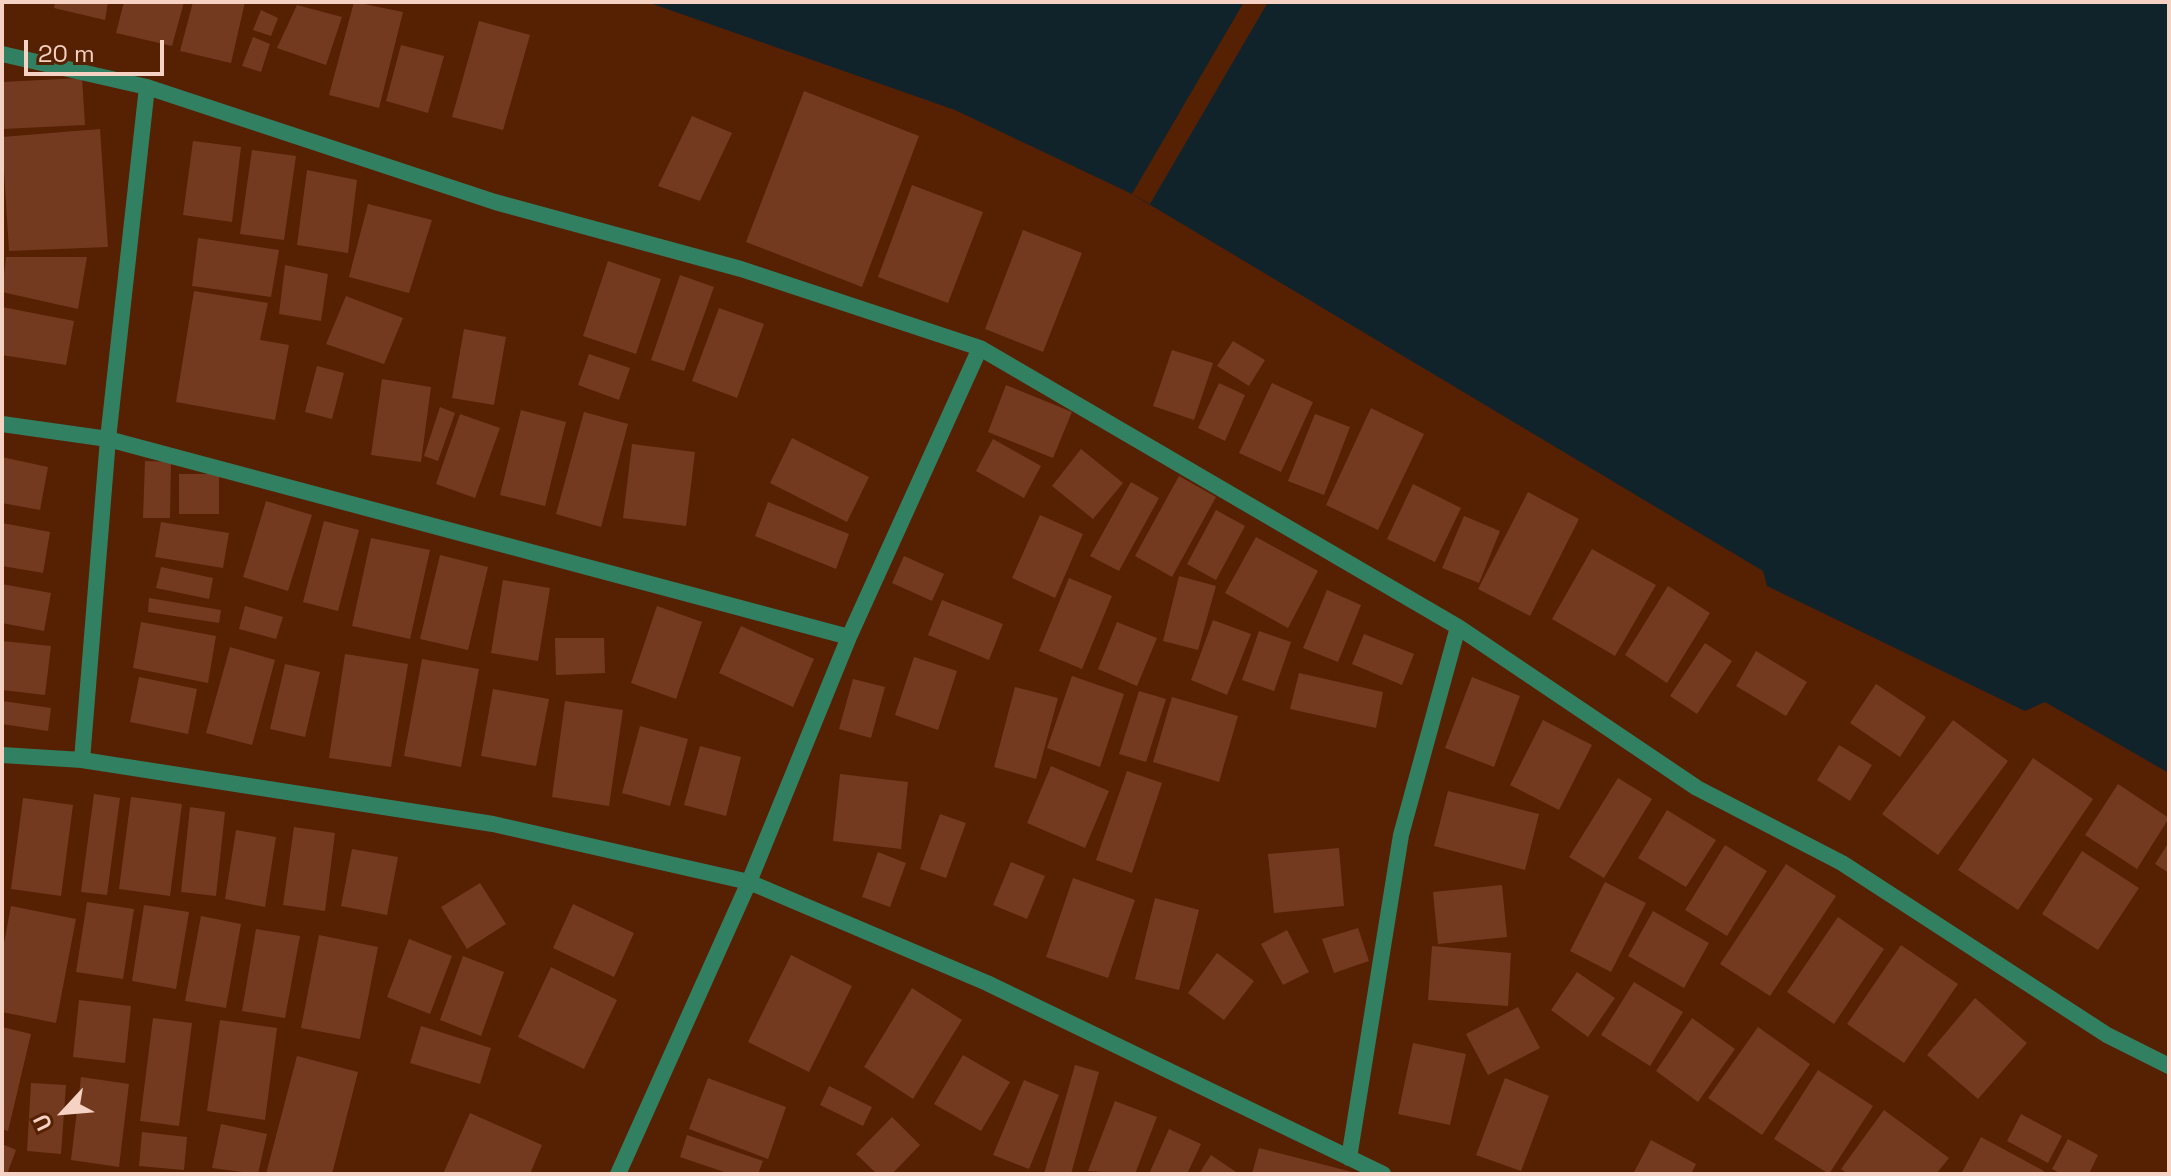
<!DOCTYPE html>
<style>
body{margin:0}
#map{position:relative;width:2171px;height:1176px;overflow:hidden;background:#562003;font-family:"Space Grotesk",sans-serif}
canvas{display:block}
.frame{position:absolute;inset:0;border:4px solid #f5d2c3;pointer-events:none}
.north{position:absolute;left:24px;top:1072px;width:80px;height:80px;-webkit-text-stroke:6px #562003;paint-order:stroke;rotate:244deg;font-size:22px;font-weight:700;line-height:32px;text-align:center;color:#f5d2c3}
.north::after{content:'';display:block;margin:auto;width:28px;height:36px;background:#f5d2c3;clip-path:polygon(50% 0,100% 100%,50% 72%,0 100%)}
.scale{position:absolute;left:24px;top:40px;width:140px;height:36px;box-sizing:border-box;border:4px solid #f5d2c3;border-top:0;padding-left:10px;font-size:24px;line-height:28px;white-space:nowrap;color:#f5d2c3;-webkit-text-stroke:6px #562003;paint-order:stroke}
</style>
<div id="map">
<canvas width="2171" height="1176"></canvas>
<div class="frame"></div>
<div class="north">U</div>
<div class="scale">20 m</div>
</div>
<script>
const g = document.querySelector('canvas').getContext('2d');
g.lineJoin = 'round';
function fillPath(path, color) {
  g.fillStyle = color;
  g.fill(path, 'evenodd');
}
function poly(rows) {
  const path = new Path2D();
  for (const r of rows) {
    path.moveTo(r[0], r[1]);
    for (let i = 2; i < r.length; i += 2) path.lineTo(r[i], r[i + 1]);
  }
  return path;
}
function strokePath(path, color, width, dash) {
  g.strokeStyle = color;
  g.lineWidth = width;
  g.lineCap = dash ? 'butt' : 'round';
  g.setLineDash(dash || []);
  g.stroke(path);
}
const water = poly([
 [647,2,2169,2,2169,773,2045,702,2025,711,1767,586,1763,571,1132,194,955,110]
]);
const pier = poly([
 [1244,2,1268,2,1150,204,1132,194]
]);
const building = poly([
 [55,2,108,2,105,20,54,8],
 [124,2,184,2,172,46,116,33],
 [193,2,245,2,231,63,180,51],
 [354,2,403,12,379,108,329,95],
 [297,5,342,17,326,65,277,48],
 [261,10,278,18,271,36,253,30],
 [479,21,530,35,503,130,452,117],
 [253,37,270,44,261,72,242,66],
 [401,45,444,56,428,113,386,101],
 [82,78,85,125,2,129,2,82],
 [804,91,919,136,862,287,746,242],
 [692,116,732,133,700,201,658,186],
 [100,129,108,247,9,251,2,137],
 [193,141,241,147,232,222,183,215],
 [252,150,296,156,284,240,240,234],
 [307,170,357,180,348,253,297,245],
 [912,185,983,212,948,303,878,277],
 [368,204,432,220,409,293,349,277],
 [1023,230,1082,253,1043,352,985,329],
 [198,238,279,250,271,297,192,286],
 [6,257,87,257,78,309,2,292],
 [608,261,661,279,636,354,583,336],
 [285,265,328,274,321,321,279,314],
 [680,275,714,287,684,371,651,360],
 [194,291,268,303,260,340,289,345,275,420,176,402],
 [346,296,403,318,384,364,326,344],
 [2,307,74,321,66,365,2,355],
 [719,308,764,324,737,398,692,381],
 [464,329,506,337,494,405,452,398],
 [1233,341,1265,360,1249,386,1217,366],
 [1172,350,1213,363,1194,420,1153,406],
 [589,354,630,368,619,400,578,385],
 [317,366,344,373,332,419,305,412],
 [382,379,431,387,421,462,371,455],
 [1219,383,1245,395,1225,441,1198,428],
 [1272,383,1313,402,1281,472,1239,453],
 [1006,385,1072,412,1053,458,988,432],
 [440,407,455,413,438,461,424,456],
 [1371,408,1424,434,1378,530,1326,505],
 [521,410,566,422,545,506,500,495],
 [584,412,628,424,601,527,556,514],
 [460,414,500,428,475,498,436,484],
 [1315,414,1350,427,1324,495,1288,481],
 [792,438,869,477,847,522,770,483],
 [993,439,1041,466,1024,498,976,471],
 [632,444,695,452,686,526,623,518],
 [1081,449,1123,483,1093,519,1052,486],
 [2,457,48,467,40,510,2,503],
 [145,461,171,462,170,518,143,518],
 [179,474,219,474,219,514,179,514],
 [1179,476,1216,497,1172,577,1135,556],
 [1131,482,1159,498,1119,571,1090,556],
 [1413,484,1461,508,1435,562,1387,539],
 [1528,492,1579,519,1530,616,1478,589],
 [266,501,312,515,288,591,243,577],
 [768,502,849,534,836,569,755,536],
 [1216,510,1245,526,1216,580,1187,564],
 [1040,515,1083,534,1055,598,1012,578],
 [1464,516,1500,531,1479,583,1442,568],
 [324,521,359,530,338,611,303,602],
 [161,522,229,533,223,568,155,557],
 [2,523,50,532,43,573,2,566],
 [1256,537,1318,571,1288,628,1225,593],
 [371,538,430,550,410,639,352,626],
 [1592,549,1656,585,1615,656,1552,619],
 [440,555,488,567,468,650,420,639],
 [904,556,944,574,932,601,892,583],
 [161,567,213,578,209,599,156,588],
 [1179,576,1216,586,1198,650,1163,641],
 [1069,578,1112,596,1082,669,1039,651],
 [503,580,550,588,538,661,491,653],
 [2,584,51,593,44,631,2,623],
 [1668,586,1710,613,1667,683,1625,655],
 [1327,590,1361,605,1338,662,1303,648],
 [149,598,221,610,219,623,148,612],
 [942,600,1003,624,989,660,928,635],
 [245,606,283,617,276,639,239,629],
 [657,606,702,622,676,699,631,683],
 [1213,620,1251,634,1227,695,1191,680],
 [141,622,216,636,208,683,133,668],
 [1117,622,1157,638,1137,686,1098,669],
 [741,626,814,659,793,707,719,673],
 [1259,631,1291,642,1274,691,1242,680],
 [1364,634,1414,654,1402,685,1352,664],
 [555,638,604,638,605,673,556,675],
 [2,641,51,646,45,695,2,690],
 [1705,643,1732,661,1697,714,1670,696],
 [230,647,275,660,252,745,206,733],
 [1756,651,1807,682,1786,716,1736,686],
 [345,654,408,664,391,767,329,758],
 [914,657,957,671,938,730,895,715],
 [422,659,479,669,461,767,404,756],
 [285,664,320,672,305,737,270,729],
 [1299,673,1383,692,1376,728,1290,709],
 [1072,676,1124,694,1100,767,1047,748],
 [139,677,197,689,188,734,130,722],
 [1472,677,1520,696,1494,767,1445,748],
 [853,679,885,687,871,738,839,729],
 [1876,684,1926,717,1900,757,1850,723],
 [1015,687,1058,698,1036,779,994,767],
 [493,689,549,699,536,766,481,756],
 [1139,691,1166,699,1146,762,1119,754],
 [1172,697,1238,716,1219,782,1153,762],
 [2,701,51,708,48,731,2,724],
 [565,701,623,710,609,806,552,797],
 [1543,720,1592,745,1559,810,1510,785],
 [1953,720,2008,761,1938,855,1882,814],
 [640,726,688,739,670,806,622,793],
 [1839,745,1872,765,1850,801,1817,780],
 [700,746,741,757,726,816,684,805],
 [2033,758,2093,799,2018,910,1958,870],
 [1051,766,1109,791,1085,848,1027,823],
 [1127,771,1162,783,1132,873,1096,860],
 [840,774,908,782,901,849,833,841],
 [1618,778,1652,799,1604,878,1569,857],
 [2118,784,2169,818,2137,869,2085,835],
 [1448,791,1539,814,1525,870,1434,846],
 [94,794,120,798,107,895,81,892],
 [131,797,182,804,170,896,119,889],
 [23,798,73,805,61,896,11,889],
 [190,807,225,812,216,896,181,892],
 [1667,810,1716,840,1686,887,1638,858],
 [940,814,966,823,946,878,920,869],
 [294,827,335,833,325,911,283,905],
 [236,830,276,837,265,907,225,899],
 [2169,842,2169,873,2155,864],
 [1725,845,1767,871,1727,936,1685,910],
 [1339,848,1344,906,1274,913,1268,854],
 [352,849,398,857,387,915,341,906],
 [2082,851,2139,888,2098,950,2042,914],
 [878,852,906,863,890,907,862,897],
 [1011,862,1045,876,1027,919,993,905],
 [1786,864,1836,896,1770,996,1720,964],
 [1073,878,1135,900,1108,978,1046,957],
 [1605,882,1646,903,1611,972,1570,951],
 [480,883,506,924,467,949,441,907],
 [1502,885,1507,937,1438,944,1433,892],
 [1155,898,1199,910,1179,990,1135,979],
 [87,902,134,909,123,979,76,972],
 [573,904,634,933,614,977,553,948],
 [144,905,189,912,176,989,132,981],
 [11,906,76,919,56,1023,2,1012,2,954],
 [1653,911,1709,943,1684,988,1628,956],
 [201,916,241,924,226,1008,185,1001],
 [1838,917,1884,949,1834,1024,1787,992],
 [1358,928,1369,961,1334,973,1322,939],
 [256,929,300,936,285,1018,242,1011],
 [1287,930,1309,972,1283,985,1261,944],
 [319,935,378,947,360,1039,301,1028],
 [409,939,452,956,430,1014,387,997],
 [1901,945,1958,984,1904,1063,1847,1024],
 [1432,946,1511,953,1508,1006,1428,1000],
 [1217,953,1254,981,1224,1020,1188,993],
 [791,955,852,986,809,1072,748,1042],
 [463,956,504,972,481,1036,440,1020],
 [551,967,617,1000,584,1069,518,1037],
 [1577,972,1615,998,1588,1037,1551,1010],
 [1634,982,1683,1012,1650,1066,1601,1035],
 [912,988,962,1020,913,1099,864,1067],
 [1975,998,2027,1043,1978,1099,1927,1055],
 [79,1000,131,1006,125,1063,73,1057],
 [1518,1007,1540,1048,1488,1075,1466,1034],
 [153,1018,192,1023,179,1126,140,1121],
 [1692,1018,1735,1049,1698,1102,1656,1071],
 [220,1020,277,1028,265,1120,207,1111],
 [421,1026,491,1048,480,1084,410,1063],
 [2,1027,31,1034,8,1131,2,1129],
 [1758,1027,1810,1064,1762,1135,1708,1098],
 [1413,1043,1466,1054,1450,1125,1398,1114],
 [963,1055,1010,1082,981,1131,934,1104],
 [297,1056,358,1072,332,1174,266,1174],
 [1075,1065,1099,1072,1071,1174,1044,1174],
 [1818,1070,1873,1106,1829,1174,1774,1139],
 [81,1077,129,1084,119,1167,71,1160],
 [708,1078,786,1107,768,1159,689,1129],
 [1505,1078,1549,1096,1521,1171,1476,1155],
 [1024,1080,1059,1095,1029,1169,993,1155],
 [31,1083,66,1085,61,1154,27,1151],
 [829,1086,872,1107,863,1126,820,1105],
 [1115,1101,1157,1117,1135,1174,1088,1171],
 [1884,1110,1949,1158,1936,1174,1848,1174,1841,1169],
 [470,1113,542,1145,530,1174,443,1174],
 [2021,1114,2062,1136,2048,1163,2007,1141],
 [892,1117,920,1145,892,1174,877,1174,856,1154],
 [221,1124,267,1134,258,1174,212,1168],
 [1169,1129,1201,1144,1187,1174,1149,1174],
 [142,1132,187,1137,184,1170,139,1166],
 [687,1135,763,1161,758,1174,730,1174,680,1157],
 [1981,1137,2044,1171,2043,1174,1961,1174],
 [2068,1139,2098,1155,2089,1174,2061,1174,2052,1169],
 [1651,1140,1696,1164,1691,1174,1633,1174],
 [2,1144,16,1150,7,1174,2,1174],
 [1259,1148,1356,1173,1356,1174,1252,1174],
 [1211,1155,1239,1174,1199,1174]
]);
const minor = poly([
 [2,54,147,87,495,202,741,269,980,348,1458,627,1697,788,1842,863,2107,1035,2169,1066],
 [2,424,108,439,849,637],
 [2,755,82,760,493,824,749,882,987,983,1383,1174],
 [82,760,108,439,147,87],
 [1349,1158,1401,835,1458,627],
 [618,1174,749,882,849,637,980,348]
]);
fillPath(water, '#10232b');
fillPath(pier, '#562003');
fillPath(building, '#733a20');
strokePath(minor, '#328062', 16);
</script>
